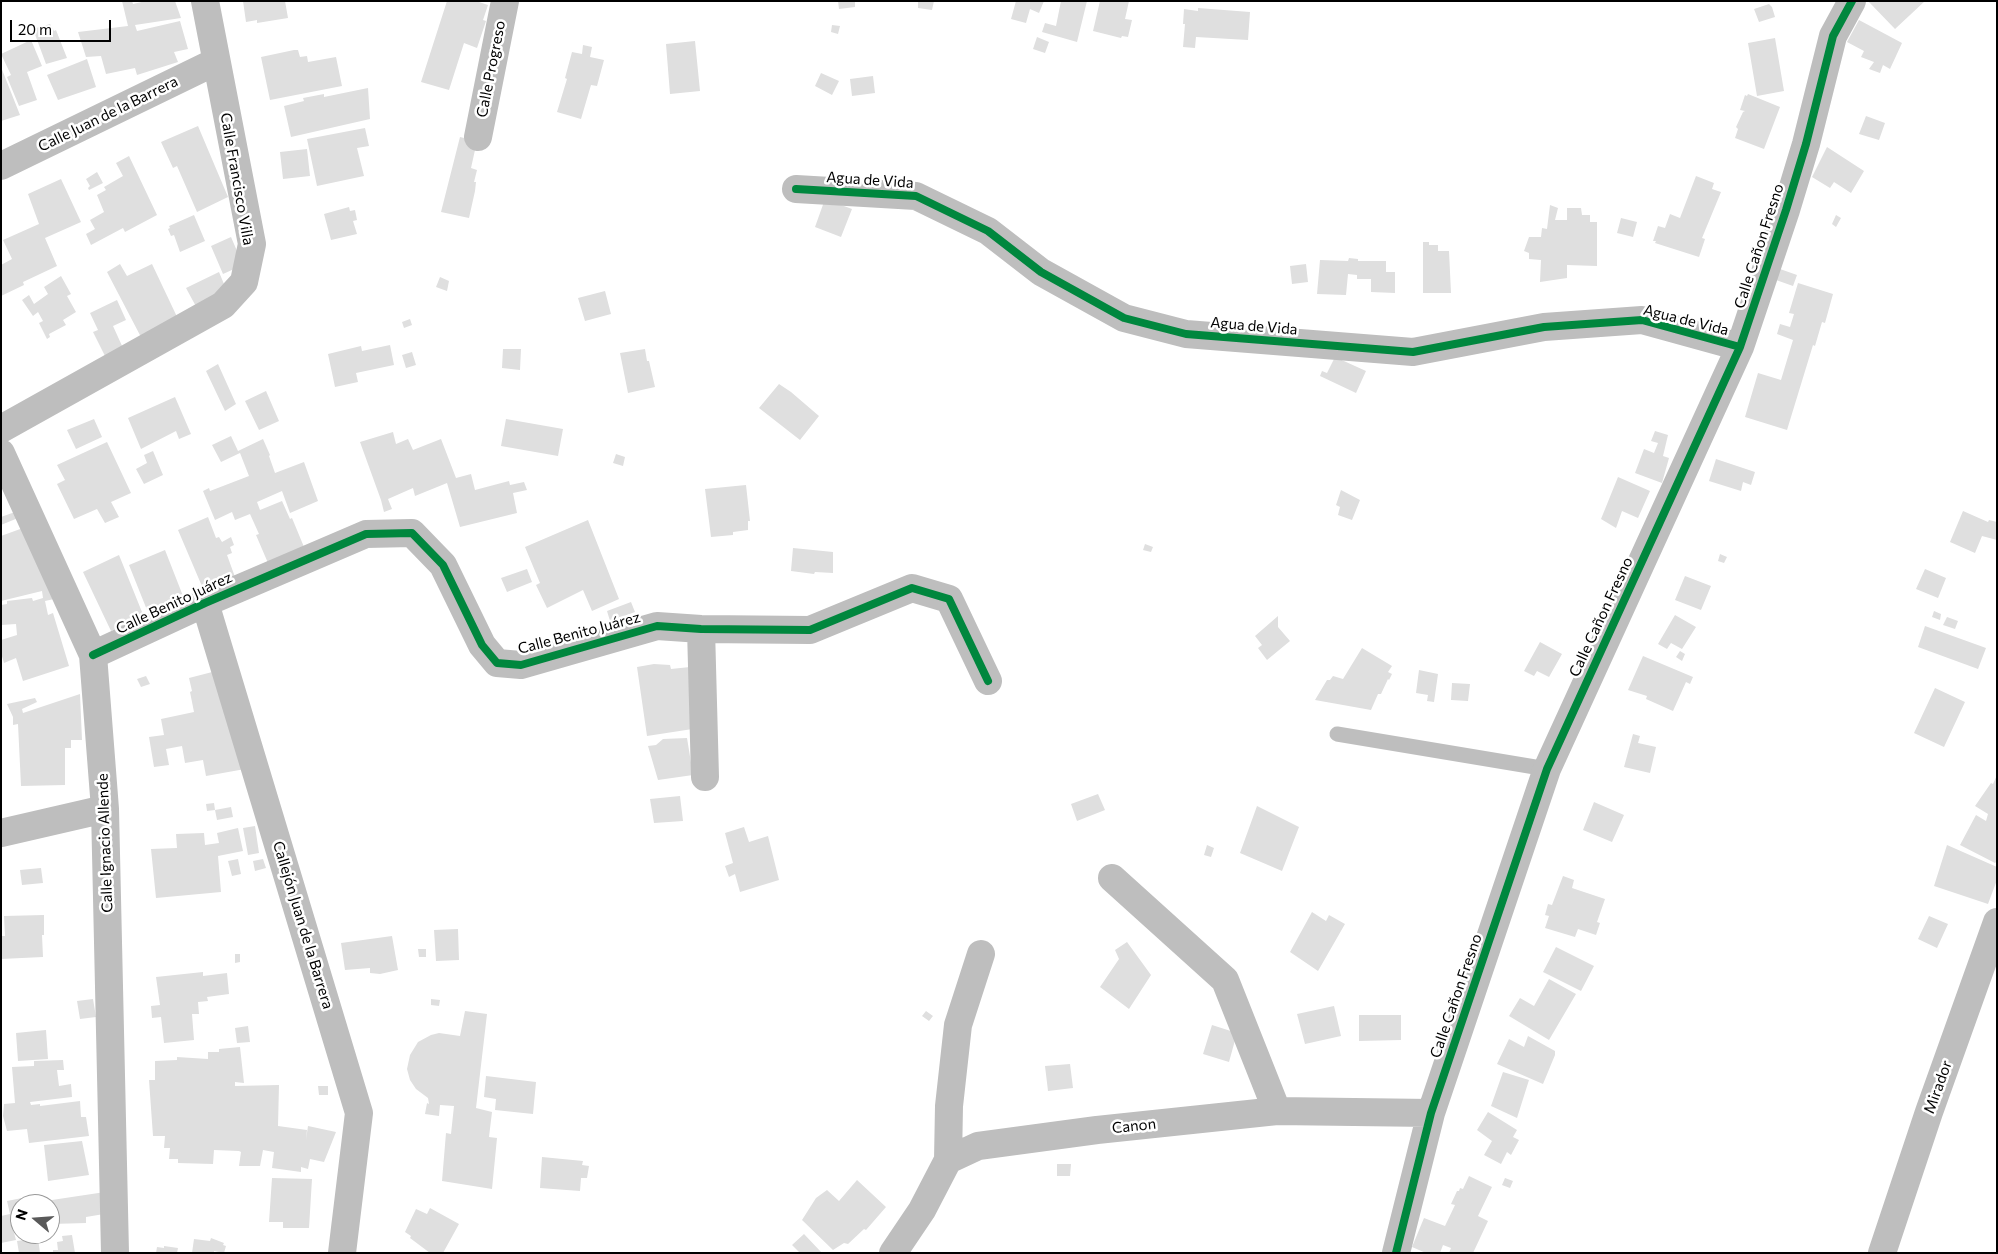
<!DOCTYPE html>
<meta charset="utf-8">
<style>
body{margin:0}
#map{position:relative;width:1998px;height:1254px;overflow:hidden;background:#fff;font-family:Commissioner,sans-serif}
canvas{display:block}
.frame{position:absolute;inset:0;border:2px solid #000;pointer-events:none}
.north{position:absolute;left:10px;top:1194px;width:50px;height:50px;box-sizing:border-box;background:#fff;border:1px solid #999;border-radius:50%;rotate:288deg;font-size:14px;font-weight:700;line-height:20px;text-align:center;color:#000}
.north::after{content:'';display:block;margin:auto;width:18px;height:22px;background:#595959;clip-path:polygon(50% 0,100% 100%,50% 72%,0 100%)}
.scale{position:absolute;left:10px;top:20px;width:101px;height:22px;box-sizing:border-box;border:2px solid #000;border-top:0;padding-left:6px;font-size:15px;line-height:18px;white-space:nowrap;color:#000;-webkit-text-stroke:4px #fff;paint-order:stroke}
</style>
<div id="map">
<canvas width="1998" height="1254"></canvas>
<div class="frame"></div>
<div class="north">N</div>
<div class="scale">20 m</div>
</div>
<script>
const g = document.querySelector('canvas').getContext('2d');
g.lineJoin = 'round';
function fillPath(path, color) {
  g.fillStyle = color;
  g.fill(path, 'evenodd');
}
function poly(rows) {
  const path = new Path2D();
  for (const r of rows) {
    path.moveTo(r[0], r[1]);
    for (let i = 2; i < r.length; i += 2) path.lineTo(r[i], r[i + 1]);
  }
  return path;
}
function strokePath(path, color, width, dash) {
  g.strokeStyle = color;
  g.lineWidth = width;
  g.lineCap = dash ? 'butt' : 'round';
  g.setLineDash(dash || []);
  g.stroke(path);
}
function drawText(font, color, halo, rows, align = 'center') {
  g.font = font + ' Commissioner,sans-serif';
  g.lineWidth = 5;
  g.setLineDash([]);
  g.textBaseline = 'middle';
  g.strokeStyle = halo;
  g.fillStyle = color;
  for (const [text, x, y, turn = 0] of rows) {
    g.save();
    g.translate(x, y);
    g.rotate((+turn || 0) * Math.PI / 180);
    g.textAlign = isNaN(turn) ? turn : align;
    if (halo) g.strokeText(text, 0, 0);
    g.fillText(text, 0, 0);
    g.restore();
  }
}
const building = poly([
 [122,1,132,1,133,4,146,1,175,1,181,18,135,25,137,31,180,21,188,49,174,52,178,62,137,75,135,68,106,74,101,56,86,57,78,32,128,26],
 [243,1,285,1,288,18,257,23,257,20,246,22],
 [447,1,476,1,488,5,483,20,486,21,477,48,464,43,449,90,421,82],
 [838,1,855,1,855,7,839,9],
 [918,1,934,1,932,10,918,8],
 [1016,1,1044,1,1039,13,1030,9,1026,23,1011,19],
 [1061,1,1087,1,1077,42,1042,32,1045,23,1056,26],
 [1100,1,1129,1,1125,19,1132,20,1128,37,1122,36,1121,38,1093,31],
 [1868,1,1925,1,1895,29],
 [1769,4,1772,7,1775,17,1759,22,1754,9],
 [1198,8,1250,12,1248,40,1196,37,1195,48,1183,47,1185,24,1183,24,1184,9,1198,11],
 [1859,20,1902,43,1890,69,1883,65,1880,73,1869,69,1874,62,1861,57,1864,51,1847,42],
 [50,24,54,31,56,30,67,58,46,64,33,29],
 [832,25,840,26,838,34,831,32],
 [1037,37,1049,42,1045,53,1033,49],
 [1775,38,1784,91,1757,96,1748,43],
 [31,40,42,66,27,72,37,100,19,106,7,77,11,75,1,54],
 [695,41,700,91,670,94,666,44],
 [583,45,592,47,590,57,604,60,597,86,591,85,581,119,557,112,567,79,565,78,572,52,582,54],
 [294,50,298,50,300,57,307,56,308,62,336,57,342,86,270,100,261,57],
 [87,59,96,87,58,100,47,75],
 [1,67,20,115,1,121],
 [821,73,839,81,832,95,815,86],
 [873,76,875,93,852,96,850,79],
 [368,88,370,119,291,137,284,106,304,101,303,98,324,94,324,97],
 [1748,94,1780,107,1764,149,1735,138,1738,129,1736,127,1743,112,1745,111,1740,110,1745,95,1747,96],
 [1866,116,1885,123,1879,140,1859,134],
 [198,126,228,197,197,212,177,166,173,168,161,142],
 [365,128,369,146,357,148,364,176,317,186,307,139],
 [460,137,477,141,471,168,477,170,474,182,476,182,475,191,469,218,441,212],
 [1827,147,1864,171,1851,193,1834,182,1830,188,1812,177],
 [307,149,310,176,283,179,280,152],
 [129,156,157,215,125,232,123,228,91,245,86,234,95,229,90,220,104,212,97,195,106,190,104,187,123,176,116,163],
 [97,172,103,183,89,190,88,188,90,186,86,179],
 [1696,176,1714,183,1712,189,1721,192,1702,238,1705,239,1699,257,1655,243,1656,241,1653,241,1658,226,1665,228,1670,214,1680,218],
 [61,179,81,222,45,238,57,266,23,282,24,285,1,296,1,265,12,259,3,240,39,224,28,194],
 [825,199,852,209,841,237,815,227],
 [1550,205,1558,208,1555,220,1567,220,1567,208,1581,208,1582,215,1590,215,1590,222,1597,222,1597,266,1567,265,1567,278,1540,282,1541,260,1529,259,1529,253,1524,251,1529,237,1541,237,1542,228,1547,229],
 [349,207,350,211,355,210,357,220,353,221,357,234,331,240,324,214],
 [194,215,205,241,180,252,174,235,171,236,168,229,170,228,169,226],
 [1836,215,1841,218,1836,227,1832,224],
 [1621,218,1637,222,1633,237,1617,233],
 [231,237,243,265,223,274,211,246],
 [1423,242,1429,242,1429,245,1438,245,1438,251,1449,251,1451,293,1423,293],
 [1349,258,1358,259,1358,261,1386,261,1386,272,1395,272,1395,293,1371,292,1371,279,1357,279,1357,275,1348,274,1346,295,1317,294,1320,260,1348,261],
 [120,264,127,276,152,264,179,321,142,339,107,272],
 [1306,264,1308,282,1292,284,1290,266],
 [1780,269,1797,275,1793,286,1776,280],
 [219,272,229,296,199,312,186,288],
 [61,276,71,294,67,296,76,312,63,320,66,325,49,334,50,337,47,339,39,323,43,321,38,312,33,316,22,300,29,295,34,304,48,294,44,287],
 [440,277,449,281,447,291,436,287],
 [1798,283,1833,294,1825,323,1822,322,1815,346,1813,345,1787,430,1745,417,1758,373,1781,380,1793,340,1777,334,1780,324,1790,327,1794,314,1789,313],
 [605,291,611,314,585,321,578,298],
 [117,300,126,320,113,326,123,348,105,356,93,332,98,330,90,313],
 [410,319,412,325,404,328,402,322],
 [390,345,394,365,356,373,358,382,335,387,328,354,361,346,362,351],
 [503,349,521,349,520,370,502,368],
 [645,349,647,361,649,361,655,387,628,393,620,353],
 [412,352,416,365,406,368,402,355],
 [1335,357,1366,371,1356,393,1320,376,1322,371,1327,373],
 [218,364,236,404,225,411,206,371],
 [779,384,791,392,819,416,800,440,759,408],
 [266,391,279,421,259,430,245,401],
 [175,397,191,434,179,439,176,431,141,449,128,418],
 [94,419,102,437,76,449,67,430],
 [506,419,563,429,558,456,501,446],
 [1655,431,1668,435,1663,456,1669,458,1662,483,1635,473,1644,449,1654,453,1658,443,1651,441],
 [393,432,396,444,408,439,413,450,441,439,456,478,471,474,475,490,509,481,510,485,524,482,527,490,513,493,517,513,460,527,447,483,415,496,413,488,388,499,392,509,384,512,381,500,360,442],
 [231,436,238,451,263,439,270,455,269,456,275,473,304,462,318,501,290,513,282,491,257,502,260,510,282,501,290,519,292,518,304,547,268,563,256,535,259,534,250,514,235,520,232,512,215,520,203,491,209,488,210,491,249,476,240,453,221,462,212,445],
 [107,442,131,493,111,502,119,517,105,523,97,509,74,519,57,484,65,480,57,465],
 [153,451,163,475,144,484,136,469,147,463,144,455],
 [616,454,625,457,623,466,613,463],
 [1716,459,1755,472,1751,485,1743,482,1741,491,1709,481],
 [1618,477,1650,491,1638,518,1622,511,1616,528,1601,519],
 [746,485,750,521,748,521,748,530,733,532,733,535,711,537,705,489],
 [1341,490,1360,500,1352,520,1338,515,1340,507,1336,505],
 [1963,511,1988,522,1989,520,1997,522,1997,540,1982,536,1975,553,1950,542],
 [15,512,18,518,1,525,1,517],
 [208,517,216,538,219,537,222,542,231,537,234,545,230,547,232,553,227,555,235,577,204,591,178,530],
 [588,520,619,599,592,611,583,590,547,608,536,585,540,583,525,547],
 [23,528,54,599,45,601,48,615,53,613,69,666,23,681,16,658,4,663,1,653,1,640,17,635,16,624,1,625,1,605,7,604,7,601,32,598,33,601,43,598,42,591,1,601,1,536],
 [1145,544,1153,547,1151,552,1143,550],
 [793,548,833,552,833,573,815,572,814,574,791,571],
 [165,550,183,596,147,610,129,565],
 [1720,554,1727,557,1724,563,1718,561],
 [119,555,144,617,111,631,83,572],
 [527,569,532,582,507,592,501,578],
 [1925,569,1946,578,1938,598,1916,589],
 [1685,576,1711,586,1701,610,1675,600],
 [631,602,635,612,610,621,607,611],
 [1934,611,1941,614,1940,620,1932,617],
 [1675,615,1696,627,1682,649,1671,643,1667,649,1658,644],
 [1278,616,1278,627,1290,641,1267,660,1258,648,1262,645,1255,636],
 [1947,617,1958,621,1955,629,1943,625],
 [1925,626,1986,648,1978,669,1918,647],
 [1540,642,1562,654,1549,677,1537,671,1534,676,1524,671],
 [1362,648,1392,666,1388,672,1392,674,1389,680,1388,679,1381,694,1378,694,1371,710,1315,700,1327,680,1330,680,1333,676,1343,679],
 [1680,651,1685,654,1682,661,1676,657],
 [1643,656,1693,677,1690,684,1686,682,1673,711,1646,699,1647,696,1628,690],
 [654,664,670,665,671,669,690,667,699,728,647,736,637,667],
 [220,670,245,769,206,776,203,760,185,763,182,746,166,749,169,765,154,767,149,737,164,735,161,719,194,712,190,692,192,691,189,678],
 [1419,670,1438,674,1434,702,1427,701,1428,695,1416,693],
 [146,676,150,684,141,687,137,679],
 [1452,683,1470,684,1468,701,1451,700],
 [1935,688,1965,702,1944,747,1914,733],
 [80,694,82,740,71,740,71,748,65,748,65,785,21,786,18,724,13,725,13,717,7,704,35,698,37,702,22,709,23,713],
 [1633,734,1640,736,1638,743,1656,747,1650,773,1624,767],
 [687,738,693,775,658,780,648,746,656,745,663,739],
 [1997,775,1997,861,1995,863,1960,845,1976,815,1986,821,1988,814,1975,806,1991,783,1993,784],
 [1098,794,1105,810,1077,821,1071,804],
 [680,796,683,821,654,823,650,799],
 [1594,802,1624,815,1612,842,1583,830],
 [214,803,215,810,207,811,206,804],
 [1257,806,1299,827,1282,871,1240,853],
 [231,807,233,817,217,820,215,810],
 [255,826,259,853,248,855,243,828],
 [744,827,749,842,768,836,779,880,740,892,735,874,729,877,725,866,733,863,725,833],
 [238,828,243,851,218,856,221,892,156,898,151,849,177,848,176,834,204,833,205,845,219,843,217,833],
 [1207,845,1214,848,1211,857,1204,855],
 [1947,845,1997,867,1997,880,1988,904,1934,886],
 [238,859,241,874,232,876,228,861],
 [263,859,266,868,255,871,253,861],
 [41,868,43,883,22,885,20,870],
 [1563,876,1574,880,1572,888,1605,899,1597,922,1600,923,1596,935,1578,929,1575,937,1545,928,1549,916,1545,915,1548,904,1552,905],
 [1312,912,1326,921,1329,915,1345,924,1318,971,1290,952],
 [44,915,44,935,42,935,43,957,1,959,1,936,5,936,4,916],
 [1929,916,1948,924,1937,948,1918,939],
 [458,929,459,960,436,961,434,930],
 [392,936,398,970,380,974,370,973,370,968,345,970,341,943],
 [1127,942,1151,975,1129,1009,1100,987,1119,959,1115,950],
 [1556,947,1594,966,1581,991,1543,972],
 [418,949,426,949,426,957,419,957],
 [235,954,240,954,240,962,235,963],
 [203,972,203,976,227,973,229,994,207,997,208,1001,198,1002,199,1014,192,1014,194,1040,164,1043,161,1017,152,1018,151,1006,160,1005,156,977],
 [1549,979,1576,994,1549,1040,1509,1016,1520,998,1534,1006],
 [93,999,96,1017,80,1019,77,1001],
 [431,999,440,1000,439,1006,431,1005],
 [1334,1006,1341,1036,1305,1044,1297,1014],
 [465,1011,487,1014,476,1108,492,1112,489,1137,497,1138,492,1189,442,1181,446,1133,451,1134,454,1106,440,1105,439,1116,425,1114,427,1103,429,1104,428,1098,416,1089,410,1080,407,1069,410,1055,418,1042,431,1035,439,1033,460,1036],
 [926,1011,933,1016,929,1021,922,1016],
 [1359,1015,1401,1015,1401,1040,1359,1041],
 [1212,1025,1237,1033,1229,1062,1203,1054],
 [248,1026,250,1042,237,1043,235,1028],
 [46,1030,48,1059,18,1061,16,1033],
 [1528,1036,1555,1051,1555,1055,1543,1084,1497,1064,1509,1039,1524,1047],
 [240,1047,244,1083,235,1082,235,1086,279,1085,278,1126,307,1130,306,1140,308,1126,336,1132,324,1162,310,1159,308,1169,301,1167,301,1172,272,1168,274,1152,263,1150,260,1166,239,1166,241,1152,239,1151,214,1150,213,1164,178,1163,178,1159,169,1159,170,1148,164,1148,165,1136,153,1136,149,1080,155,1080,155,1061,177,1060,177,1057,208,1059,208,1052,219,1052,219,1049],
 [63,1060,64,1070,57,1070,59,1086,71,1084,72,1097,30,1102,31,1105,40,1104,40,1106,80,1101,81,1117,86,1117,89,1136,29,1143,27,1129,7,1131,3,1116,4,1104,15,1103,12,1067,34,1066,34,1061],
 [1070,1064,1073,1088,1048,1091,1045,1066],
 [1503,1072,1529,1080,1517,1118,1491,1106],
 [486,1076,536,1082,533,1114,495,1110,496,1099,484,1097],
 [318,1086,328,1086,328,1095,319,1095],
 [1488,1112,1517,1130,1513,1137,1519,1140,1511,1155,1507,1152,1501,1164,1484,1155,1492,1141,1477,1130],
 [82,1141,89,1175,48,1181,44,1145],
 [542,1157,583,1161,582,1165,589,1166,587,1178,581,1178,580,1191,540,1188],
 [1057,1164,1071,1164,1070,1176,1057,1176],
 [1469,1176,1492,1187,1478,1216,1488,1221,1473,1253,1449,1253,1451,1248,1443,1245,1440,1253,1426,1253,1412,1247,1424,1218,1445,1226,1455,1205,1451,1204,1457,1191,1459,1191,1460,1188,1463,1189],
 [272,1178,312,1179,309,1228,283,1228,283,1222,269,1222],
 [1505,1178,1513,1181,1510,1188,1502,1185],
 [857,1180,886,1207,866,1230,864,1229,848,1244,844,1243,833,1250,802,1220,816,1198,827,1190,839,1201],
 [105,1192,104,1214,86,1217,86,1223,52,1224,49,1204,52,1200],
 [22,1198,23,1204,20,1204,20,1227,13,1229,16,1240,1,1243,1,1216,10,1214,7,1201],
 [430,1208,459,1224,443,1253,430,1253,410,1238,411,1236,405,1232,416,1209,427,1214],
 [804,1234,822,1253,800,1253,792,1245],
 [72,1235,75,1253,53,1253,53,1250,58,1250,57,1242,63,1241,62,1236],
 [38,1238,40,1253,19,1253,17,1241],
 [211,1238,224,1243,223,1245,226,1246,224,1253,214,1251,214,1253,192,1253,194,1239,210,1241],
 [164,1246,178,1248,177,1253,156,1253,157,1247,164,1248]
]);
const service = poly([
 [1337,734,1547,769]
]);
const minor = poly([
 [478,137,505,1],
 [1,166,215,62],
 [796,189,916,196,988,231,1041,272,1124,318,1186,334,1413,352,1544,327,1642,320,1740,347],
 [1,429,223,305,244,282,252,244,205,1],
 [1,453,93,655,105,809,115,1253],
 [205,603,359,1113,342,1253],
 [701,629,705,777],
 [93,655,205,603,366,534,412,533,443,565,482,645,497,663,521,665,657,626,701,629,810,630,912,588,949,599,988,681],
 [1,833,105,809],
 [1112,878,1225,980,1277,1111],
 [948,1160,949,1106,958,1025,981,954],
 [893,1253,922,1210,948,1160,978,1146,1097,1130,1277,1111,1431,1113],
 [1396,1253,1431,1113,1547,769,1740,347,1786,210,1806,144,1833,36,1852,1],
 [1882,1253,1929,1112,1997,922]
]);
const cycleway = poly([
 [796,189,916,196,988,231,1041,272,1124,318,1186,334,1413,352,1544,327,1642,320,1740,347],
 [93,655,205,603,366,534,412,533,443,565,482,645,497,663,521,665,657,626,701,629,810,630,912,588,949,599,988,681],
 [1396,1253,1431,1113,1547,769,1740,347,1786,210,1806,144,1833,36,1852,1]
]);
const streetNames = [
 ["Calle Progreso",491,69,-79],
 ["Calle Juan de la Barrera",108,114,-26],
 ["Calle Francisco Villa",237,179,80],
 ["Agua de Vida",870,180,4],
 ["Calle Cañon Fresno",1759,246,-72],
 ["Agua de Vida",1686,320,14],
 ["Agua de Vida",1254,326,5],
 ["Calle Benito Juárez",174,603,-25],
 ["Calle Cañon Fresno",1601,617,-65],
 ["Calle Benito Juárez",579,633,-15],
 ["Calle Ignacio Allende",105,843,-92],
 ["Callejón Juan de la Barrera",303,925,73],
 ["Calle Cañon Fresno",1456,996,-71],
 ["Mirador",1938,1087,-70],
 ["Canon",1134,1126,-6]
];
fillPath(building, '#dfdfdf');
strokePath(service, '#bebebe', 15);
strokePath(minor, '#bebebe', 28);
strokePath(cycleway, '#00873e', 8);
drawText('15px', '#000', '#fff', streetNames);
</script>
